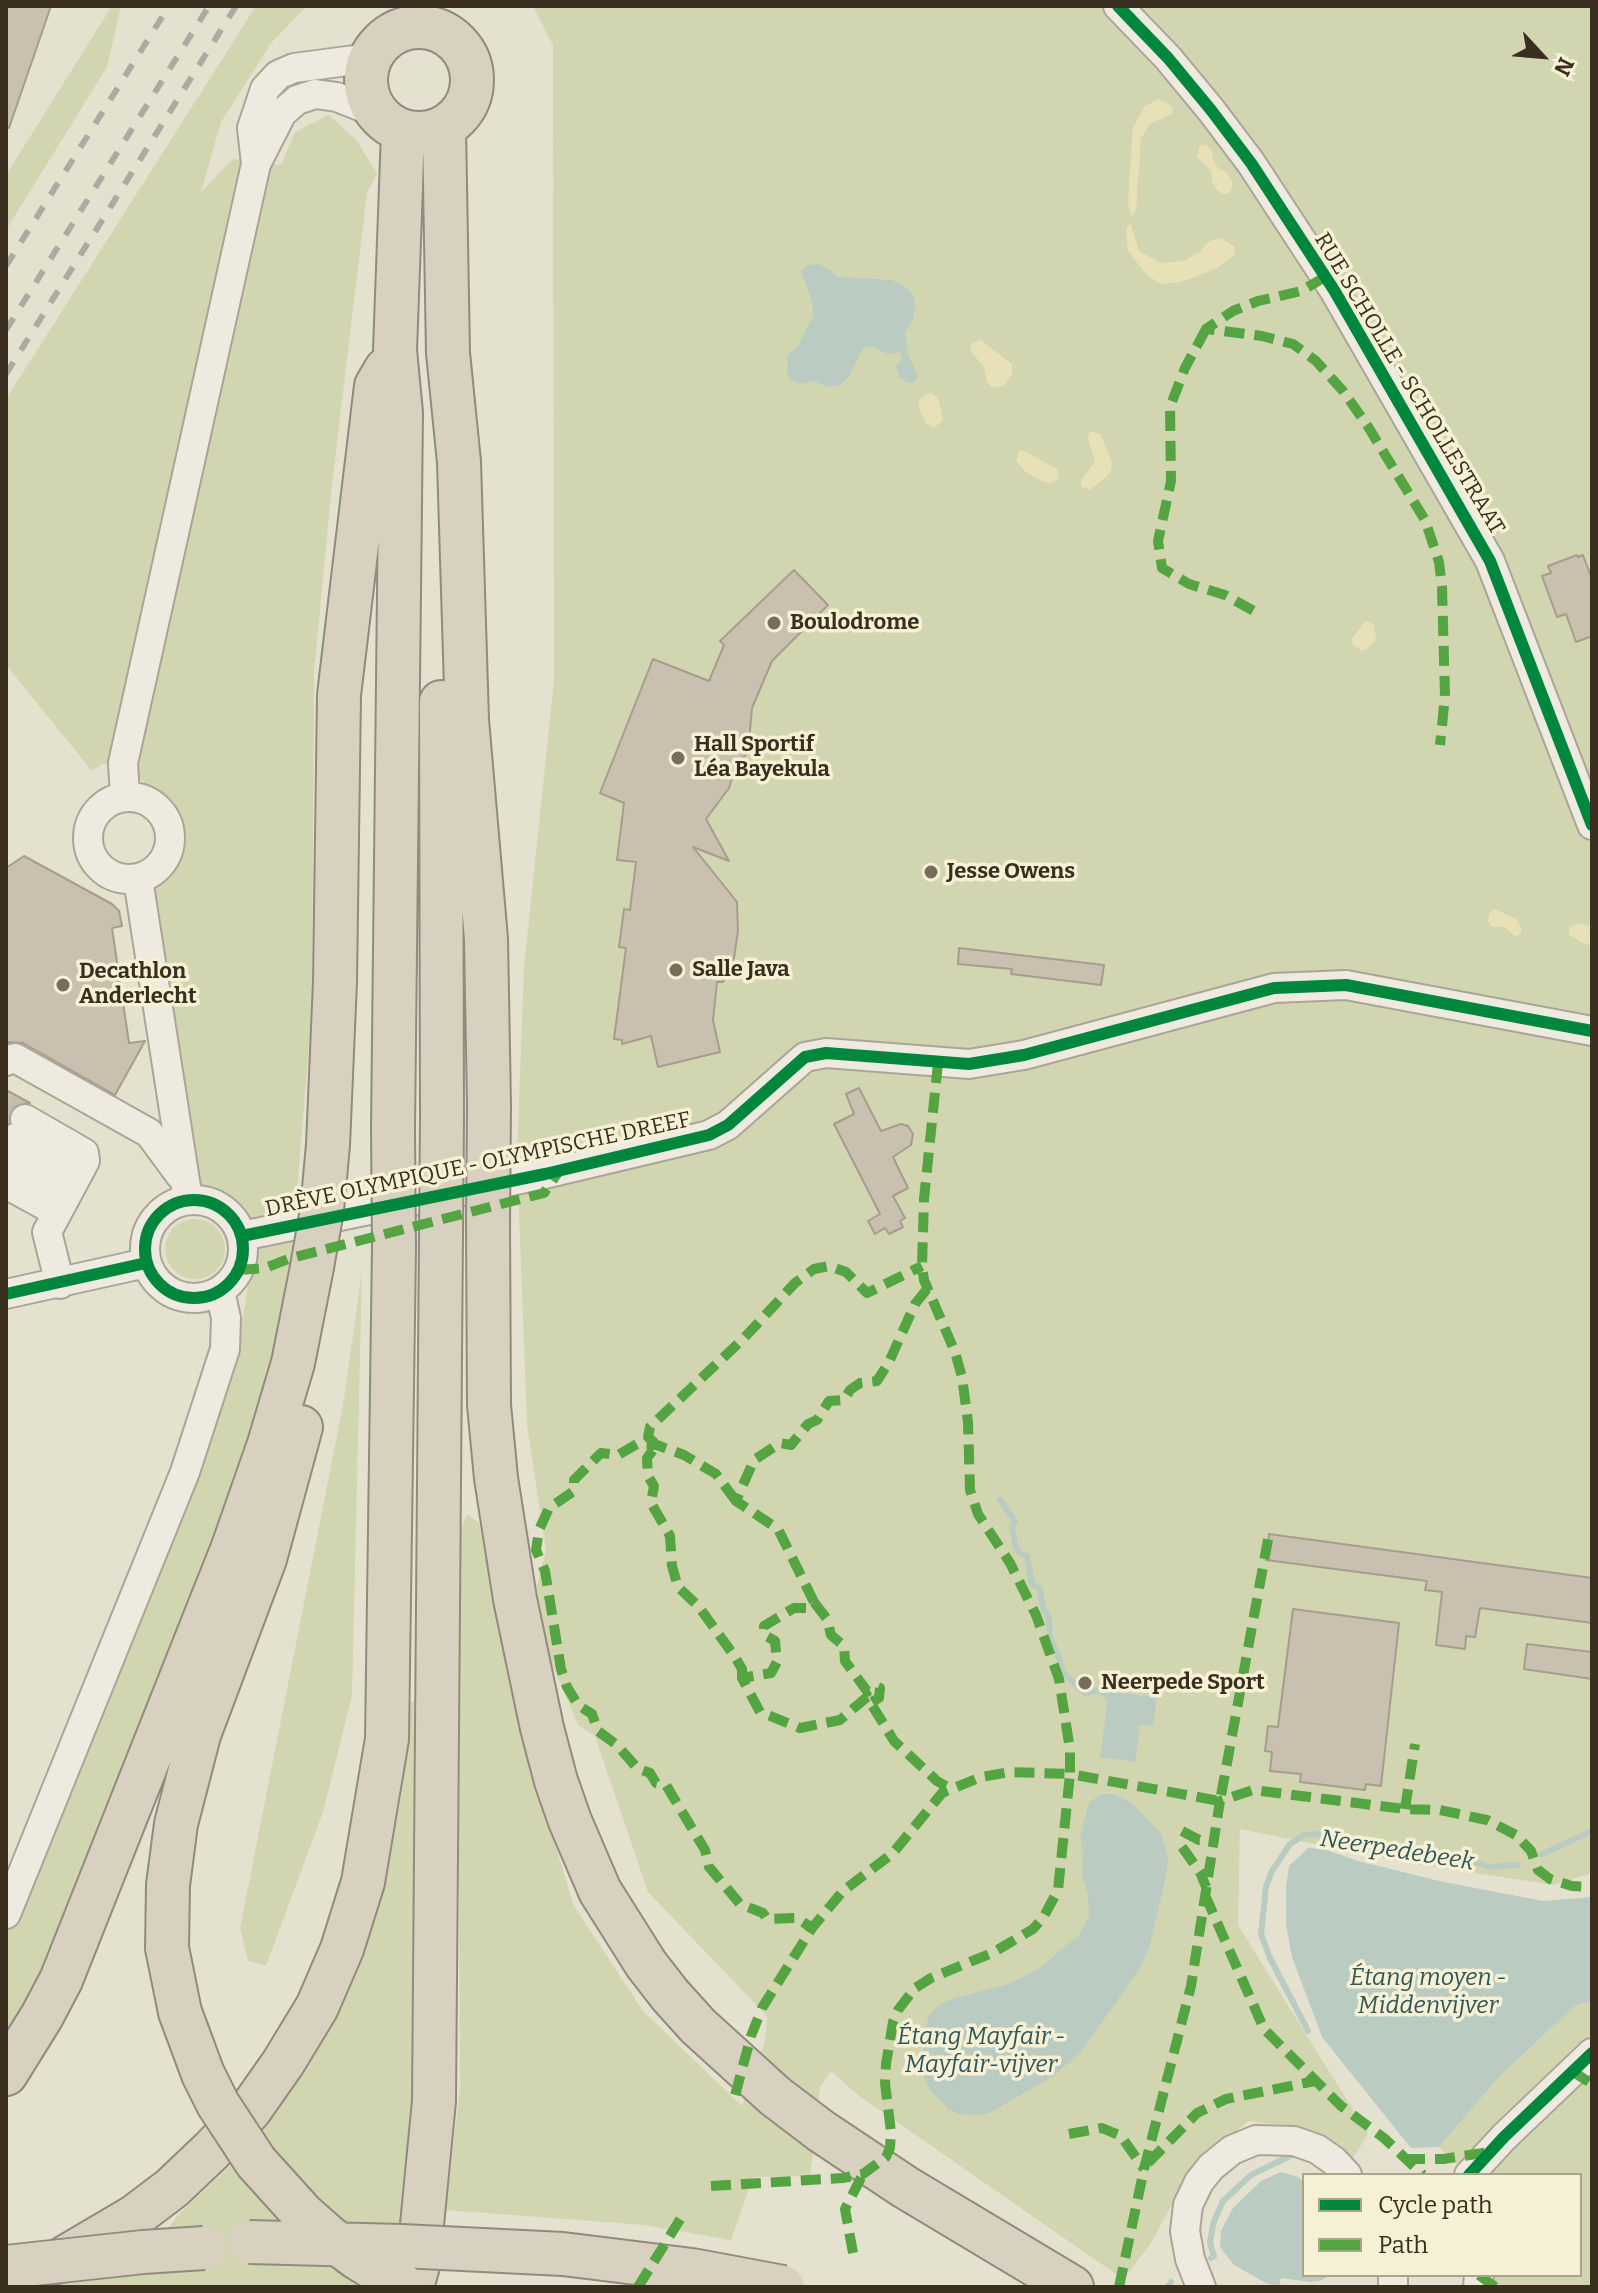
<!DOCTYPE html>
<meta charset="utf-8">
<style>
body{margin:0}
#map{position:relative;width:1598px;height:2293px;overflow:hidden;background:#e5e1cf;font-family:Bitter,serif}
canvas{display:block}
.frame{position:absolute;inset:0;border:8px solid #3a2f1f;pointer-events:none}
.legend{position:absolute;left:1302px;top:2173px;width:280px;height:104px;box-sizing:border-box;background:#f6f0d5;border:2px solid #aba38c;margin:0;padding:10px 14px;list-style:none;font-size:24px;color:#3a2f1f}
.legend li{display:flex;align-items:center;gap:16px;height:40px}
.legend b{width:40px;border:2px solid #aba38c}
.north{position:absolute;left:1502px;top:16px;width:80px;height:80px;-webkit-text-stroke:6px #f6f0d5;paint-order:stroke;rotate:116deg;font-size:22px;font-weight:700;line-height:32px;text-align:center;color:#3a2f1f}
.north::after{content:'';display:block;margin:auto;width:28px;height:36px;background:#3a2f1f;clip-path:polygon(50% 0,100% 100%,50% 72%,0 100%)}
</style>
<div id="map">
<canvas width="1598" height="2293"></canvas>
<div class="frame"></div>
<ul class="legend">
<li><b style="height:10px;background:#00873e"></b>Cycle path</li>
<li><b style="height:10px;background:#54a441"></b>Path</li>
</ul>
<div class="north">N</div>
</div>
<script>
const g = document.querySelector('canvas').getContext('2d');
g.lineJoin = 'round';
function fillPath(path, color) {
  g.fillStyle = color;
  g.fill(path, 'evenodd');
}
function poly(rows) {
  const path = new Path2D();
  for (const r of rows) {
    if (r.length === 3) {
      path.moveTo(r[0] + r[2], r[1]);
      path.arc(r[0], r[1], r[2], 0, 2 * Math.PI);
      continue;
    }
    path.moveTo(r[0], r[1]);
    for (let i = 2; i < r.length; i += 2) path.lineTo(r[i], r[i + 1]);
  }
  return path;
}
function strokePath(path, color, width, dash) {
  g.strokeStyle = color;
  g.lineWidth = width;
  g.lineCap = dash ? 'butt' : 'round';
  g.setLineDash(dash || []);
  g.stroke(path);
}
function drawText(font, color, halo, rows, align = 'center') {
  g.font = font + ' Bitter,serif';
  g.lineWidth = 7;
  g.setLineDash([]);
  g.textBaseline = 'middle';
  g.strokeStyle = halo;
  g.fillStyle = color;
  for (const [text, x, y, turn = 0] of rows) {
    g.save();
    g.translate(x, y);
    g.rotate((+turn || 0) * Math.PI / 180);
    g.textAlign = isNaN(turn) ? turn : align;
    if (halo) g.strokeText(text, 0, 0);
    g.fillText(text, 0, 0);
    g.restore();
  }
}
const green = poly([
 [112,6,121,6,107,67,6,230,6,175],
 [256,6,307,6,272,42,221,122,201,192,233,159,281,165,295,132,329,115,357,141,377,174,367,193,332,484,314,672,312,1008,289,1289,269,1379,241,1469,57,1938,25,2005,6,2036,6,1875,178,1450,208,1349,241,1328,253,1257,247,1225,234,1206,201,1188,185,1124,146,886,165,869,175,851,178,828,167,805,137,776,135,766,102,764,92,771,6,665,6,399],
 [533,6,1592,6,1592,1873,1554,1885,1409,1863,1240,1829,1238,1925,1368,2134,1351,2161,1303,2128,1248,2121,1191,2170,1149,2246,1123,2279,858,2095,831,2071,820,2087,810,2176,753,2177,731,2240,644,2225,446,2210,460,2088,457,1542,467,1514,479,1523,492,1580,517,1720,574,1906,643,2011,742,2106,765,2041,767,2016,648,1892,595,1736,578,1725,547,1652,537,1586,546,1550,527,1425,517,1157,524,967,554,680,553,45],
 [195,1249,30],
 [362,1272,352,1695,323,1812,266,1966,248,1961,240,1928,343,1405],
 [417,1701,414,2199,397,2287,57,2287,156,2242,182,2211,229,2167,278,2110,325,2035,359,1956,386,1880,402,1793,407,1703],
 [1592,2001,1592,2287,1487,2287,1493,2275,1580,2275,1580,2175,1469,2175,1439,2147,1500,2076,1576,2005]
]);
const sand = poly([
 [1158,99,1173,107,1172,114,1150,124,1141,138,1136,211,1131,217,1128,202,1133,127,1144,107],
 [1200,145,1208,146,1212,152,1213,160,1218,168,1226,172,1232,181,1232,188,1228,194,1222,194,1216,189,1212,183,1211,171,1197,157],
 [1131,224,1139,251,1160,263,1184,261,1200,252,1209,241,1221,238,1235,247,1234,255,1217,268,1198,276,1180,282,1161,284,1147,275,1128,251,1126,232,1127,226],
 [981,340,1012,364,1012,375,1003,386,992,387,987,382,984,367,970,350,973,342],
 [930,393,938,397,943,420,934,428,926,423,918,406,920,399],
 [1091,431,1101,434,1112,463,1111,470,1106,477,1089,490,1081,486,1081,480,1095,462,1087,436],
 [1019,451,1024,451,1057,469,1059,478,1051,483,1044,482,1026,472,1016,461],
 [1366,621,1374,625,1376,639,1367,649,1362,651,1353,645,1352,638],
 [1494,909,1517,919,1522,931,1519,935,1515,936,1504,927,1492,927,1488,921,1489,914],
 [1578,923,1592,927,1592,946,1582,943,1569,934,1569,928]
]);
const water = poly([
 [818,264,830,270,838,277,892,280,906,287,914,298,915,309,912,322,905,332,908,355,918,376,914,382,908,383,899,377,896,367,902,359,900,352,888,354,871,346,863,348,849,376,840,385,827,387,814,381,799,384,790,380,787,371,788,355,798,346,813,316,812,301,801,271,806,266],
 [1109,1691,1157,1697,1153,1726,1140,1725,1135,1762,1100,1757],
 [1101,1794,1114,1794,1132,1803,1161,1833,1168,1857,1166,1877,1149,1948,1138,1971,1081,2052,1053,2076,991,2112,980,2115,959,2114,948,2109,930,2090,923,2076,923,2036,929,2016,938,2006,954,1998,1009,1984,1037,1970,1080,1934,1089,1915,1088,1895,1082,1876,1083,1853,1080,1836,1089,1803],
 [1308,1848,1324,1849,1358,1861,1439,1881,1543,1901,1592,1897,1592,2001,1576,2005,1500,2076,1439,2147,1411,2148,1322,2037,1292,1957,1286,1925,1286,1888,1289,1866],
 [1281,2172,1298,2177,1304,2182,1304,2275,1330,2275,1320,2281,1310,2282,1281,2278,1279,2287,1266,2283,1234,2265,1220,2247,1221,2231,1233,2208,1261,2181]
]);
const stream = poly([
 [1000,1500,1015,1521,1012,1527,1016,1547,1021,1554,1027,1556,1032,1584,1040,1589,1043,1608,1049,1618,1050,1638,1058,1655,1063,1673,1085,1693,1099,1690,1108,1697],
 [1542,1854,1592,1831],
 [1308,2031,1270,1958,1261,1934,1266,1887,1272,1871,1290,1844,1304,1835,1315,1834,1427,1856,1456,1856,1490,1867,1518,1865],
 [1211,2258,1214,2256,1210,2243,1213,2224,1223,2201,1251,2175,1294,2154],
 [1167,2287,1171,2282]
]);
const building = poly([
 [6,6,51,6,9,128,6,128,6,6],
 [1577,555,1578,557,1583,555,1592,579,1592,636,1576,642,1566,614,1557,617,1542,576,1551,573,1548,566,1577,555],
 [794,570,828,605,772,661,752,708,748,753,736,764,729,788,706,819,729,861,693,847,737,902,738,931,734,958,723,982,717,982,713,1020,720,1052,658,1067,651,1036,622,1044,622,1040,614,1039,626,948,619,947,624,909,630,910,636,862,617,860,624,803,600,793,653,659,709,681,724,645,720,641,794,570],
 [24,856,112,904,119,911,122,926,112,928,129,1043,145,1041,115,1095,23,1043,6,1042,6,868,24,856],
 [959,948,1104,965,1101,985,1011,974,1012,969,958,964,959,948],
 [859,1088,881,1131,901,1124,908,1126,913,1134,911,1145,893,1157,908,1188,893,1196,905,1218,900,1221,903,1227,889,1234,885,1228,875,1234,868,1221,880,1214,834,1124,854,1114,846,1094,859,1088],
 [6,1090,30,1103,16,1105,10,1111,9,1123,6,1124,6,1090],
 [1269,1534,1592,1578,1592,1623,1480,1608,1475,1637,1466,1636,1465,1649,1436,1645,1442,1592,1425,1590,1427,1581,1266,1560,1269,1534],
 [1293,1609,1399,1623,1381,1786,1366,1784,1365,1790,1300,1782,1301,1774,1270,1771,1272,1752,1265,1751,1268,1726,1278,1727,1293,1609],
 [1527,1644,1592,1652,1592,1679,1524,1669,1527,1644]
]);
const minorTunnel = poly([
 [6,1108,25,1119]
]);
const minor = poly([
 [1118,6,1168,58,1211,110,1251,163,1334,290,1490,561,1592,825],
 [256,164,252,128,265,89,278,75,294,68,370,58],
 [125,796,123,763,256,164,282,113,297,100,315,94,337,97,377,113],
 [129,838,41],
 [138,879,188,1200],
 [6,1061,15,1058,149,1133,180,1175],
 [25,1119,84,1153,85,1161,47,1232,60,1284],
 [15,1138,78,1174],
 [6,1158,68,1193],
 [6,1184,57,1212],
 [194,1249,49],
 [242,1236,545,1174,709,1135,728,1125,805,1057,826,1053,969,1064,1024,1055,1274,988,1346,985,1592,1031],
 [6,1294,146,1263],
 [6,1914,185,1472,225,1349,226,1318,220,1291],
 [1469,2175,1504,2137,1592,2053],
 [1393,2275,1393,2287],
 [1201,2287,1190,2259,1185,2231,1188,2205,1199,2182,1211,2167,1232,2150,1256,2140,1294,2141,1317,2149,1334,2161,1347,2175],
 [1478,2287,1479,2275]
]);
const highway = poly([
 [419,80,53],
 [444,127,448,353,459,462,467,720,486,939,489,1106],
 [441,702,442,1117],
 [393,1129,401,413,395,350,403,132],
 [328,1145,335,982,339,695,376,386,386,369],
 [488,1224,489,1405,496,1478,515,1599,542,1728,556,1781,570,1821,600,1891,646,1964,670,1995,698,2026,775,2096,821,2131,905,2187,1072,2287],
 [167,1948,168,1885,176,1824,199,1735,265,1559,301,1427],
 [6,2074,42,2016,61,1980,233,1547,269,1444,293,1363,312,1267],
 [57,2262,135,2216,172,2188,212,2150,250,2110,283,2063,317,2007,342,1949,363,1882,387,1739,394,1247],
 [412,2287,418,2266,434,2101,441,1235]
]);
const rail = poly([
 [6,266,169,6],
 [6,330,209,6],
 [6,374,236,6]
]);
const highwayBridge = poly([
 [393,1129,394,1247],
 [488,1224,489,1106],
 [441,1235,442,1117],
 [312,1267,322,1210,328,1145],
 [167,1948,180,2012,203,2074,218,2104,256,2162,303,2214,329,2237,357,2258,405,2287],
 [249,2242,402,2246,563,2254,692,2270,783,2287],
 [6,2267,143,2252,204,2248]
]);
const quiet = poly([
 [1325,277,1301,291,1258,301,1233,311,1206,329,1262,336,1293,344,1316,361,1343,391,1367,425,1425,520,1439,562,1442,587,1445,696,1440,745],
 [1206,329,1185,368,1170,407,1171,481,1158,541,1162,568,1189,584,1225,595,1261,615],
 [938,1063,924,1199,922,1266,924,1280,955,1352,962,1377,968,1422,970,1490,978,1514,1010,1563,1036,1615,1059,1679,1070,1750,1070,1774,1220,1801,1269,1534],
 [239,1270,265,1268,288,1259,544,1193,559,1171],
 [927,1289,915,1304,889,1362,877,1381,860,1383,850,1390,844,1400,829,1401,817,1420,808,1424,791,1445,780,1443,754,1460,736,1501,778,1529,814,1602,808,1608,794,1608,764,1626,764,1635,775,1641,777,1662,771,1673,742,1678,760,1712,800,1728,840,1720,867,1697,894,1741,937,1781,953,1790],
 [736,1501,716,1474,684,1455,657,1445,637,1444,618,1455,601,1453,574,1480,574,1491,549,1508,539,1530,536,1550,545,1571,561,1669,567,1687,578,1705,592,1714,598,1731,617,1745,637,1768,650,1773,656,1783,666,1785,705,1850,709,1867,740,1904,763,1913,767,1919,797,1918,812,1928],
 [814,1602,827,1619,831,1635,844,1646,845,1661,867,1691,875,1686,880,1688,879,1698,872,1702],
 [742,1678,742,1669,735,1657,699,1607,678,1587,672,1566,670,1536,651,1503,654,1486,648,1476,647,1458,657,1445,648,1437,650,1427,745,1337,795,1283,814,1269,829,1266,846,1272,867,1293,922,1266],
 [1405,1809,1415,1744],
 [1182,1831,1199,1840,1214,1840],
 [1182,1847,1200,1872,1206,1887],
 [1205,1895,1264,2029,1341,2106,1384,2138,1423,2175],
 [1572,2071,1592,2084],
 [1069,2134,1102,2128,1121,2136,1144,2169],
 [1405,2159,1443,2159,1490,2152],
 [1148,2163,1197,2113,1226,2099,1315,2081],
 [711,2186,843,2178,863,2174,886,2157,890,2148,891,2132,885,2083,886,2064,893,2022,898,2010,915,1988,931,1978,994,1952,1033,1929,1043,1918,1058,1890,1070,1774,1010,1772,981,1777,942,1793,893,1853,843,1891,812,1928,762,2008,751,2036,733,2103],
 [853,2253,845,2209,863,2174],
 [1479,2275,1495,2287],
 [638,2287,684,2213],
 [1119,2287,1144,2169,1191,1986,1220,1801,1253,1790,1405,1809,1440,1810,1487,1820,1516,1835,1531,1851,1538,1870,1550,1879,1572,1886,1592,1887]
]);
const cycleway = poly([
 [1118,6,1168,58,1211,110,1251,163,1334,290,1490,561,1592,825],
 [194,1249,49],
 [242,1236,545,1174,709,1135,728,1125,805,1057,826,1053,969,1064,1024,1055,1274,988,1346,985,1592,1031],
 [6,1294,146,1263],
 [1469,2175,1504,2137,1592,2053]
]);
const markers = [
 [774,623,8,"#766d5d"],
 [678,758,8,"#766d5d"],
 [931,872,8,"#766d5d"],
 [676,970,8,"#766d5d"],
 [63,985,8,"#766d5d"],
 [1085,1683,8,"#766d5d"]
];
const streetNames = [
 ["RUE SCHOLLE - SCHOLLESTRAAT",1409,384,59],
 ["DRÈVE OLYMPIQUE - OLYMPISCHE DREEF",478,1165,-12]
];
const poiNames = [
 ["Boulodrome",790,623],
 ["Hall Sportif",694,745],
 ["Léa Bayekula",694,770],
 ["Jesse Owens",947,872],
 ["Salle Java",692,970],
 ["Decathlon",79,972],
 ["Anderlecht",79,997],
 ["Neerpede Sport",1101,1683]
];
const waterNames = [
 ["Neerpedebeek",1397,1851,9],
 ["Étang moyen -",1428,1978],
 ["Middenvijver",1428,2006],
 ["Étang Mayfair -",981,2037],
 ["Mayfair-vijver",981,2065]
];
fillPath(green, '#d1d6b1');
fillPath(sand, '#e8e0b7');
fillPath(water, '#bacbc2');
strokePath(stream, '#bacbc2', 6);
fillPath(building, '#c9c0b0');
strokePath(building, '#a69d8e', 2);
strokePath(minorTunnel, '#c3bdac', 28, [28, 14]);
strokePath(minor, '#aaa597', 32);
strokePath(highway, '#908b7e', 46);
strokePath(minor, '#eeeae0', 28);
strokePath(highway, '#d8d1bf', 42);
strokePath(rail, '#adaaa1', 6, [14, 14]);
strokePath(highwayBridge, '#908b7e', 46, []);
strokePath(highwayBridge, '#d8d1bf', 42);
strokePath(quiet, '#54a441', 10, [20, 10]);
strokePath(cycleway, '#00873e', 12);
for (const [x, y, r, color] of markers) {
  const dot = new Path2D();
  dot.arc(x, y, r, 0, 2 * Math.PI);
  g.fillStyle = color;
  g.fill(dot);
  strokePath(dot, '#f6f0d5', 3);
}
drawText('22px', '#3a2f1f', '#f6f0d5', streetNames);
drawText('bold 22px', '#3a2f1f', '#f6f0d5', poiNames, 'left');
drawText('italic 24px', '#2f5759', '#f6f0d5', waterNames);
</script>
